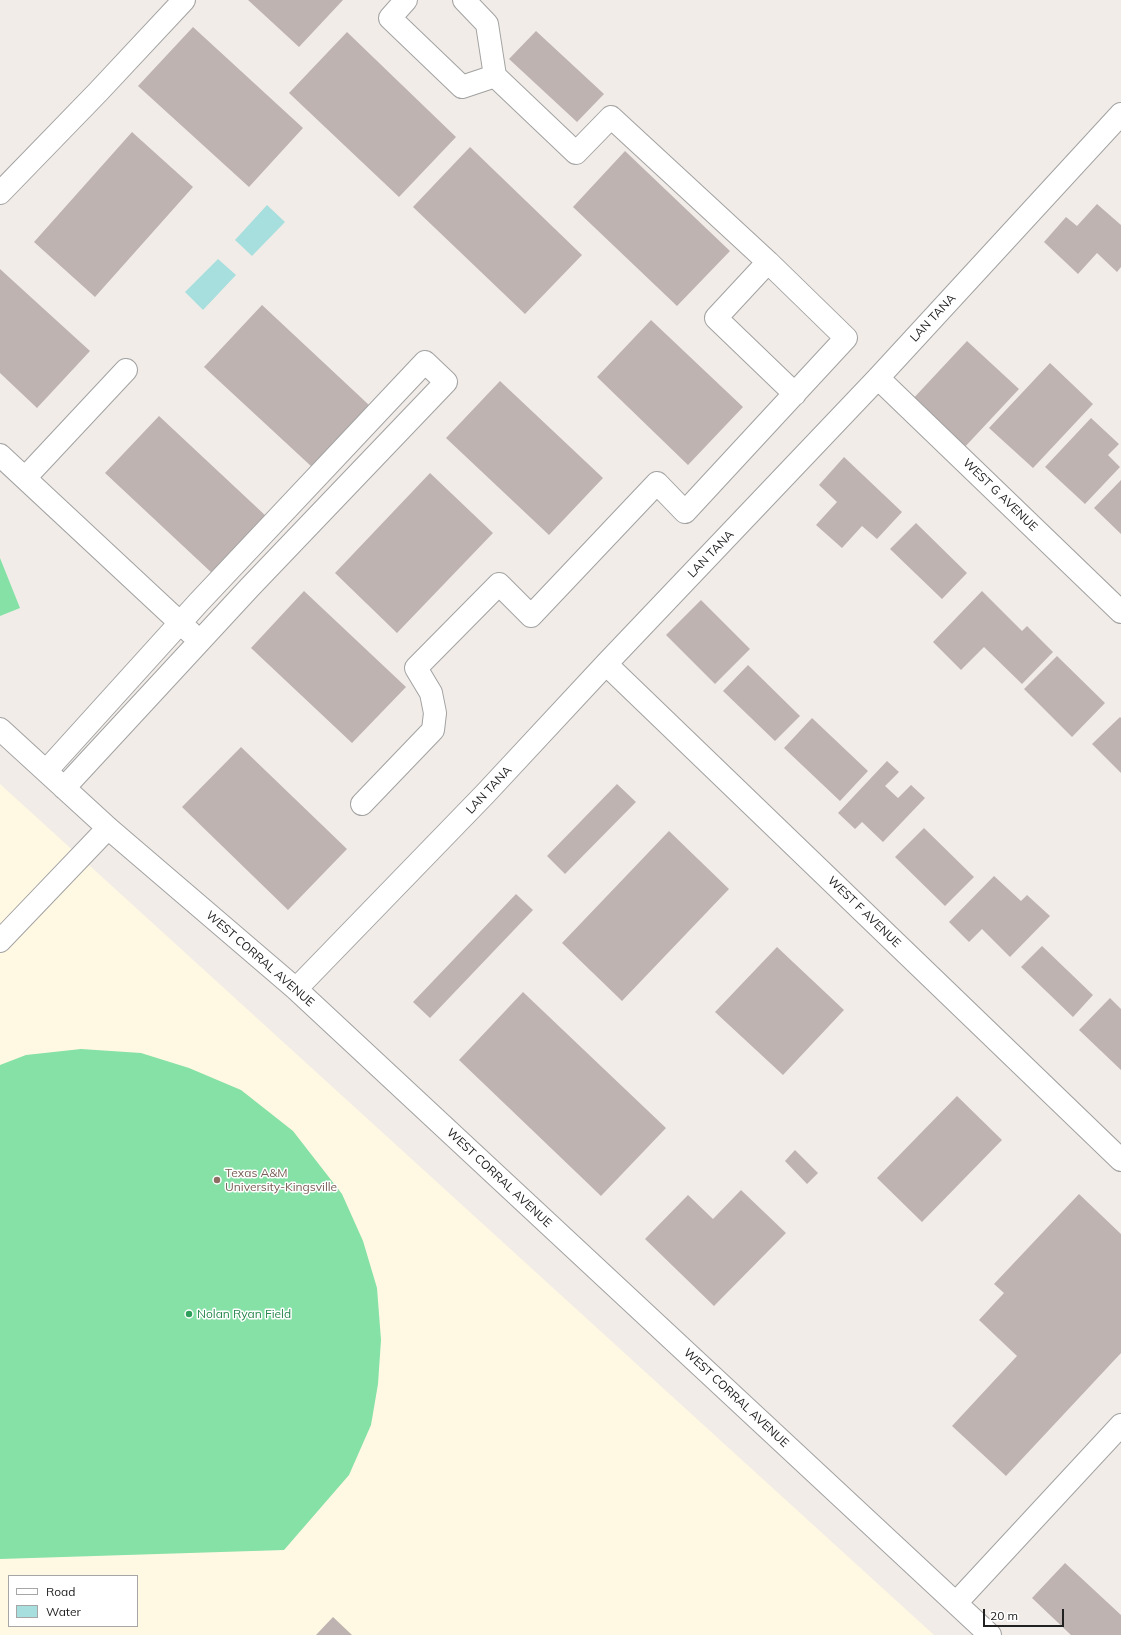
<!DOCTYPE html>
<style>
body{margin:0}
#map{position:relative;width:1121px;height:1635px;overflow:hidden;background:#f1ece7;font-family:Mulish,sans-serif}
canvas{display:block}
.legend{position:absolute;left:8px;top:1575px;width:130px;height:52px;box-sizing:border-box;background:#fff;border:1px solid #a6a6a6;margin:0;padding:5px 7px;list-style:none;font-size:12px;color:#212121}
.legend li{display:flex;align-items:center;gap:8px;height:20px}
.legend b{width:20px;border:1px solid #a6a6a6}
.scale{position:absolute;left:983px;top:1609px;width:81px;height:18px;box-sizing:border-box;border:2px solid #212121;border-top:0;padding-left:5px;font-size:12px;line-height:14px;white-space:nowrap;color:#212121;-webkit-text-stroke:3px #fff;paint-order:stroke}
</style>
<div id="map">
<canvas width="1121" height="1635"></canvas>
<ul class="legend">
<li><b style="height:5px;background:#fff"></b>Road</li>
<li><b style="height:11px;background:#a7dfde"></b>Water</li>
</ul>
<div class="scale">20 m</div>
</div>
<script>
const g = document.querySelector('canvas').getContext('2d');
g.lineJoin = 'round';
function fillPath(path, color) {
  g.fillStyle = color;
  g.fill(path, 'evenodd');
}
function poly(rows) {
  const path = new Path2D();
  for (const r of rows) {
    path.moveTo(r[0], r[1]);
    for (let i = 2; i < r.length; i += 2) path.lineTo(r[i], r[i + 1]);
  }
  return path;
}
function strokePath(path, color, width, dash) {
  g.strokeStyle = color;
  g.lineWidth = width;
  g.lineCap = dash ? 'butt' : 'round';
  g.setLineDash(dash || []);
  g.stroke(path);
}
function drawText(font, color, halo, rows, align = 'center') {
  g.font = font + ' Mulish,sans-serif';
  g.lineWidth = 3;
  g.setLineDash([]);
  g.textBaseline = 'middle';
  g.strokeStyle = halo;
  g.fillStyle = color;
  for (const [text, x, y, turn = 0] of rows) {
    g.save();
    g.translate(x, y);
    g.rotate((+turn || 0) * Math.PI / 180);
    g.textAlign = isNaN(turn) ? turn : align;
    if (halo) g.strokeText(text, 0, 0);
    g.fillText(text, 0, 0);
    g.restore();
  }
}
const education = poly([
 [0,784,934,1635,0,1635],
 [9,1576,137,1576,137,1626,9,1626]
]);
const pitch = poly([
 [0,558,20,608,0,616],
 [81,1049,141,1053,189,1068,241,1090,293,1131,342,1194,363,1241,377,1288,381,1340,378,1384,371,1425,349,1475,284,1550,0,1559,0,1065,26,1055]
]);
const water = poly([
 [267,205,285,222,252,256,235,240],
 [218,259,236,275,203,310,185,292]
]);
const building = poly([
 [248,0,343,0,299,47],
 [193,27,303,128,249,187,138,86],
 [536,31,604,94,577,122,509,59],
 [347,32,456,137,399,197,289,93],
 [132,132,193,187,95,297,34,242],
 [470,147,582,255,525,314,413,207],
 [625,151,730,251,677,306,573,207],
 [1097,204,1121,225,1121,267,1117,272,1097,253,1078,274,1044,242,1066,217,1077,226],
 [0,269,90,351,37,408,0,373],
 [262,305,369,405,312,467,204,367],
 [651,320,743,407,688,465,597,377],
 [967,341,1019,389,962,450,910,402],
 [1050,363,1093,404,1033,468,989,428],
 [500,381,603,478,549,535,446,438],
 [159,416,267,517,213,574,105,473],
 [1091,418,1119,444,1108,455,1120,467,1085,504,1045,467],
 [844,457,902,512,877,539,862,526,842,548,816,525,837,502,819,485],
 [430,473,493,533,397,633,335,573],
 [1121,480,1121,534,1094,508],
 [916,523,967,573,942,599,890,549],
 [304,591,406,687,352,743,251,648],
 [982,591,1022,631,1027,626,1053,652,1022,684,984,647,961,670,933,642],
 [701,600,750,649,715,684,666,635],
 [1057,656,1105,703,1072,737,1024,689],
 [748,665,800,716,775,741,723,691],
 [1120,717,1121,718,1121,773,1092,744],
 [812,718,868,771,840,801,784,748],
 [241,747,347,849,288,910,182,807],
 [887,761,899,772,885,786,898,798,911,785,925,798,883,842,862,822,855,829,838,813],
 [617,784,636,802,565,874,547,856],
 [924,828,974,877,945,906,895,857],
 [669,831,729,889,622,1001,562,943],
 [994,876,1021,901,1027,895,1050,916,1010,957,982,929,969,942,949,922],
 [516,894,533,910,430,1018,413,1002],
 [1042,946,1093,995,1073,1017,1021,967],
 [777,947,844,1010,783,1075,715,1012],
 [523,992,666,1128,601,1196,459,1060],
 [1110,998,1121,1009,1121,1070,1079,1030],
 [957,1096,1002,1140,922,1222,877,1178],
 [795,1150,818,1173,807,1184,785,1161],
 [741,1190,786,1233,714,1306,645,1239,688,1195,713,1219],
 [1079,1194,1121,1234,1121,1353,1006,1476,952,1426,1017,1356,979,1320,1004,1293,994,1284],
 [1065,1563,1121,1615,1121,1635,1071,1635,1032,1598],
 [333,1617,352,1635,316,1635]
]);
const minor = poly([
 [406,0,390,18,462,87,495,76],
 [0,193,98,92,184,0],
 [768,262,716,318,795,394],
 [878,378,1121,612],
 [0,455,191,633],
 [25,478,126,370],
 [606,664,1121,1160],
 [0,729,108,828,296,989,990,1635],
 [46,771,198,603,425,362,446,382,250,587,64,788],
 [362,804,433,730,435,713,431,693,416,668,499,584,531,616,657,483,685,512,846,338,768,262,611,117,576,153,495,76,487,24,464,0],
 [0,941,108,828],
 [296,989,485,794,606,664,878,378,1121,114],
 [956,1603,1121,1425]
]);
const markers = [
 [217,1180,4,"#8d6e63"],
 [189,1314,4,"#2e9e5b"]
];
const streetNames = [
 ["LAN TANA",933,318,-47],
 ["WEST G AVENUE",1000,495,44],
 ["LAN TANA",711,554,-46],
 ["LAN TANA",489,790,-47],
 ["WEST F AVENUE",864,912,44],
 ["WEST CORRAL AVENUE",260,959,41],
 ["WEST CORRAL AVENUE",499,1178,43],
 ["WEST CORRAL AVENUE",736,1398,43]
];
const educationNames = [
 ["Texas A&M",225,1173],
 ["University-Kingsville",225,1187]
];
const leisureNames = [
 ["Nolan Ryan Field",197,1314]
];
fillPath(education, '#fff8e3');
fillPath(pitch, '#85e1a6');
fillPath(water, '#a7dfde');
fillPath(building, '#beb3b0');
strokePath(minor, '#a2a2a2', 24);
strokePath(minor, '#fff', 22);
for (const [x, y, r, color] of markers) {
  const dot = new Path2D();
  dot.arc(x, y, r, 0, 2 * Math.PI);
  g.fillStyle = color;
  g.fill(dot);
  strokePath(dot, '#fff', 1.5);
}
drawText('12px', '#212121', '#fff', streetNames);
drawText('12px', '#785e54', '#fff', educationNames, 'left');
drawText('12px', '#27864d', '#fff', leisureNames, 'left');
</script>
